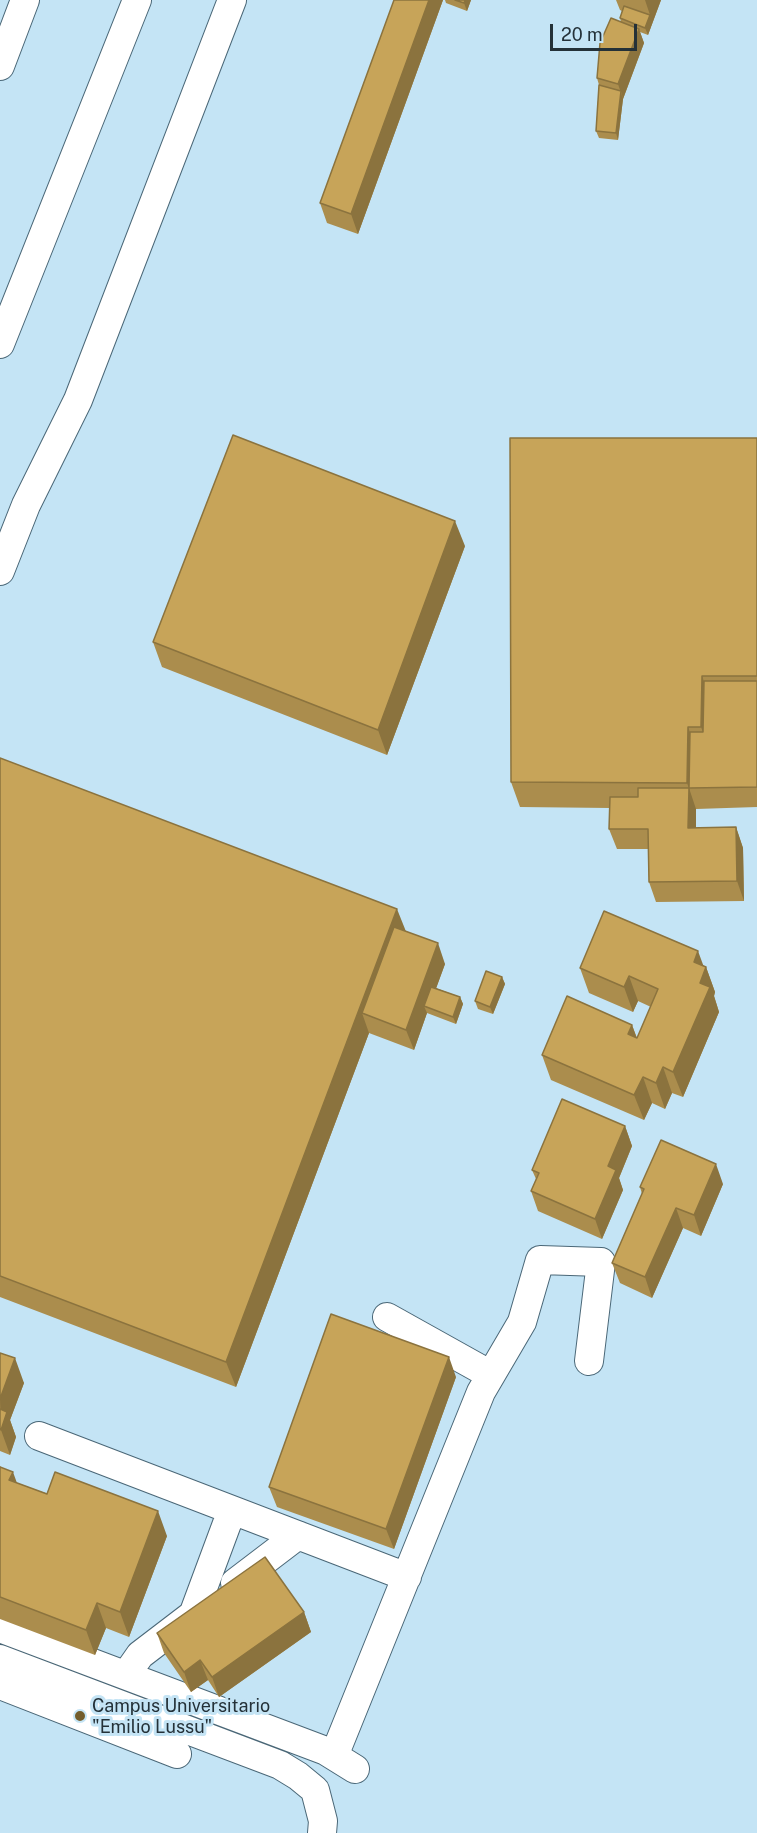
<!DOCTYPE html>
<style>
body{margin:0}
#map{position:relative;width:757px;height:1833px;overflow:hidden;background:#c4e4f5;font-family:"Public Sans",sans-serif}
canvas{display:block}
.scale{position:absolute;left:550px;top:24px;width:87px;height:27px;box-sizing:border-box;border:3px solid #243138;border-top:0;padding-left:8px;font-size:18px;line-height:21px;white-space:nowrap;color:#243138;-webkit-text-stroke:4px #c4e4f5;paint-order:stroke}
</style>
<div id="map">
<canvas width="757" height="1833"></canvas>
<div class="scale">20 m</div>
</div>
<script>
const g = document.querySelector('canvas').getContext('2d');
g.lineJoin = 'round';
function poly(rows) {
  const path = new Path2D();
  for (const r of rows) {
    path.moveTo(r[0], r[1]);
    for (let i = 2; i < r.length; i += 2) path.lineTo(r[i], r[i + 1]);
  }
  return path;
}
function strokePath(path, color, width, dash) {
  g.strokeStyle = color;
  g.lineWidth = width;
  g.lineCap = dash ? 'butt' : 'round';
  g.setLineDash(dash || []);
  g.stroke(path);
}
function fillPath(path, color) {
  g.fillStyle = color;
  g.fill(path, 'evenodd');
}
function drawText(font, color, halo, rows, align = 'center') {
  g.font = font + ' "Public Sans",sans-serif';
  g.lineWidth = 6;
  g.setLineDash([]);
  g.textBaseline = 'middle';
  g.strokeStyle = halo;
  g.fillStyle = color;
  for (const [text, x, y, turn = 0] of rows) {
    g.save();
    g.translate(x, y);
    g.rotate((+turn || 0) * Math.PI / 180);
    g.textAlign = isNaN(turn) ? turn : align;
    if (halo) g.strokeText(text, 0, 0);
    g.fillText(text, 0, 0);
    g.restore();
  }
}
const minor = poly([
 [0,66,25,0],
 [0,344,137,0],
 [0,571,26,505,78,400,232,0],
 [387,1317,491,1375],
 [39,1436,407,1577],
 [235,1583,298,1535],
 [193,1615,232,1510],
 [0,1628,326,1751,355,1769],
 [0,1659,280,1765,298,1776,315,1790,323,1821,322,1833],
 [126,1675,140,1655,191,1616],
 [0,1685,177,1754],
 [334,1756,481,1392,522,1322,540,1260,601,1262,589,1361]
]);
const wall = poly([
 [394,0,443,0,358,234,327,223,320,203],
 [445,0,471,0,467,11,446,3],
 [616,0,661,0,648,35,640,32,644,43,623,99,618,140,599,138,596,131,599,85,597,78,621,22,620,18,622,11,620,10],
 [757,438,757,807,696,809,696,828,736,827,743,848,744,901,656,902,649,882,648,849,617,849,609,829,610,808,520,807,511,782],
 [465,546,387,755,162,667,153,642],
 [0,758,406,932,445,964,436,988,460,997,463,1004,456,1024,427,1013,414,1050,369,1033,236,1387,0,1297],
 [704,966,706,967,715,992,714,996,719,1012,683,1097,672,1093,665,1109,652,1103,644,1120,551,1080,542,1055,632,1025,637,1038,651,1007,638,1001,633,1012,589,993,580,968],
 [502,977,505,984,493,1014,478,1009,475,1001],
 [625,1126,632,1146,619,1178,623,1190,602,1239,538,1211,531,1191,536,1179,532,1170],
 [723,1184,701,1236,683,1228,652,1298,620,1283,612,1263,642,1194,640,1187],
 [0,1353,24,1383,10,1420,16,1437,10,1455,0,1451],
 [456,1377,394,1549,277,1507,269,1487],
 [0,1466,17,1483,167,1536,129,1637,106,1628,95,1655,0,1619],
 [304,1612,311,1632,219,1697,208,1680,191,1692,164,1653,157,1633]
]);
const shadedWall = poly([
 [429,0,443,0,358,234,351,214],
 [465,0,471,0,467,11,464,3],
 [645,0,661,0,648,35,645,28,650,15],
 [639,29,644,43,623,99,618,84],
 [621,91,623,99,618,140,616,133],
 [455,521,465,546,387,755,378,730],
 [702,676,711,701,711,752,701,727],
 [688,727,697,752,689,788,687,783],
 [689,788,696,809,696,848,688,828],
 [736,827,743,848,744,901,737,881],
 [397,909,407,934,362,1013,369,1033,236,1387,226,1362],
 [438,943,445,964,429,1008,424,1006,427,1013,414,1050,406,1030],
 [698,951,705,970,706,967,715,992,714,996,719,1012,683,1097,673,1072,694,962],
 [629,976,638,1001,633,1012,624,987],
 [502,977,505,984,493,1014,490,1007],
 [460,997,463,1004,456,1024,453,1017],
 [632,1025,641,1050,628,1034],
 [663,1067,672,1093,665,1109,656,1083],
 [643,1077,652,1103,644,1120,634,1095],
 [625,1126,632,1146,619,1178,623,1190,602,1239,595,1219,608,1166],
 [716,1164,723,1184,701,1236,694,1215],
 [676,1208,683,1228,652,1298,645,1277],
 [449,1357,456,1377,394,1549,386,1529],
 [15,1358,24,1383,10,1420,16,1437,10,1455,1,1430,0,1399],
 [13,1472,22,1497,9,1480],
 [158,1511,167,1536,129,1637,120,1612],
 [97,1603,106,1628,95,1655,86,1630],
 [304,1612,311,1632,219,1697,212,1677],
 [200,1660,208,1680,191,1692,184,1672]
]);
const building = poly([
 [394,0,429,0,351,214,320,203,394,0],
 [455,0,465,0,464,3,455,0],
 [624,6,650,15,645,28,620,18,624,6],
 [611,18,639,29,618,84,597,78,600,43,611,18],
 [599,85,621,91,616,133,596,131,599,85],
 [233,435,455,521,378,730,153,642,233,435],
 [510,438,757,438,757,676,702,676,701,727,688,727,687,783,511,782,510,438],
 [704,681,757,681,757,787,689,788,690,732,703,732,704,681],
 [0,758,397,909,226,1362,0,1276,0,758],
 [638,788,689,788,688,828,736,827,737,881,649,882,648,829,609,829,610,797,638,797,638,788],
 [604,911,698,951,694,962,706,967,700,983,710,987,673,1072,663,1067,656,1083,643,1077,634,1095,542,1055,567,996,632,1025,628,1034,637,1038,658,989,629,976,624,987,580,968,604,911],
 [394,927,438,943,406,1030,362,1013,394,927],
 [486,971,502,977,490,1007,475,1001,486,971],
 [431,987,460,997,453,1017,424,1006,431,987],
 [562,1099,625,1126,608,1166,616,1170,595,1219,531,1191,539,1173,532,1170,562,1099],
 [661,1140,716,1164,694,1215,676,1208,645,1277,612,1263,644,1189,640,1187,661,1140],
 [331,1314,449,1357,386,1529,269,1487,331,1314],
 [0,1353,15,1358,0,1399,0,1353],
 [0,1409,7,1412,1,1430,0,1429,0,1409],
 [0,1467,13,1472,9,1480,47,1494,55,1472,158,1511,120,1612,97,1603,86,1630,0,1597,0,1467],
 [265,1557,304,1612,212,1677,200,1660,184,1672,157,1633,265,1557]
]);
const markers = [
 [80,1716,6,"#735d2c"]
];
const poiNames = [
 ["Campus Universitario",92,1706],
 ["\"Emilio Lussu\"",92,1727]
];
strokePath(minor, '#4a6777', 30);
strokePath(minor, '#fff', 28);
fillPath(wall, '#ab8d4d');
fillPath(shadedWall, '#8b733e');
fillPath(building, '#c7a459');
strokePath(building, '#8b733e', 1.5);
for (const [x, y, r, color] of markers) {
  const dot = new Path2D();
  dot.arc(x, y, r, 0, 2 * Math.PI);
  g.fillStyle = color;
  g.fill(dot);
  strokePath(dot, '#c4e4f5', 2);
}
drawText('18px', '#243138', '#c4e4f5', poiNames, 'left');
</script>
